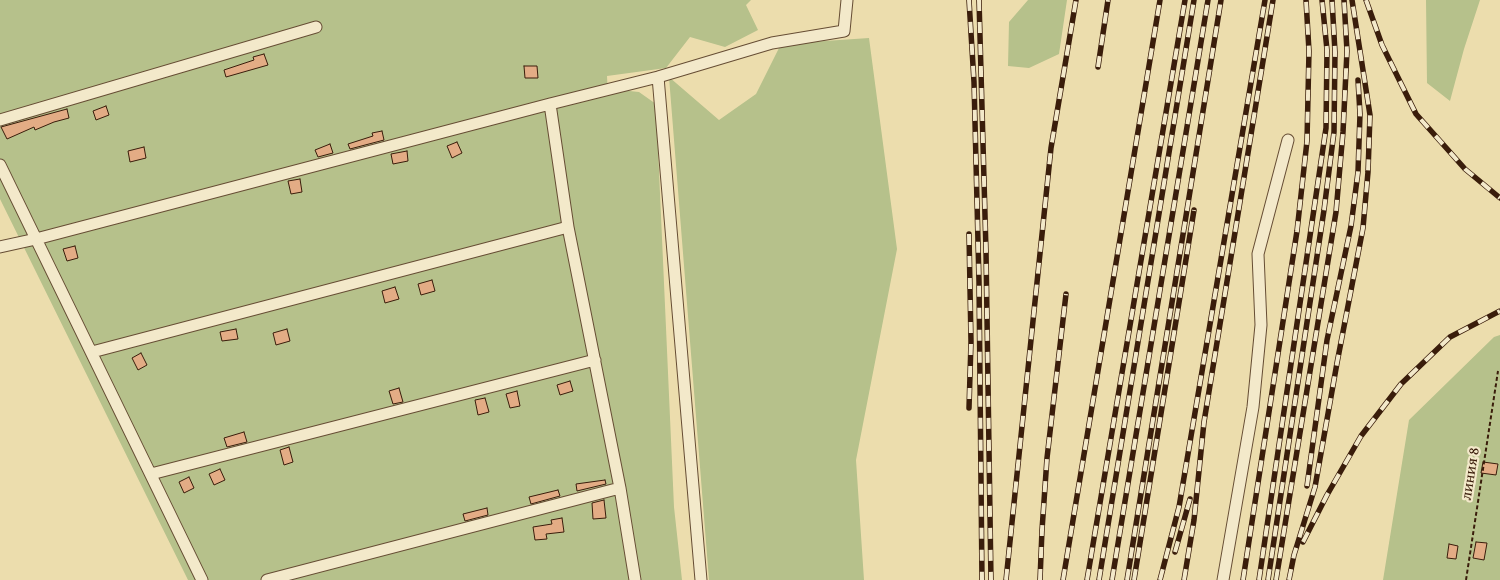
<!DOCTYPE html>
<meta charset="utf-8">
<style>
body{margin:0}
canvas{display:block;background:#ecddad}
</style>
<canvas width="1500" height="580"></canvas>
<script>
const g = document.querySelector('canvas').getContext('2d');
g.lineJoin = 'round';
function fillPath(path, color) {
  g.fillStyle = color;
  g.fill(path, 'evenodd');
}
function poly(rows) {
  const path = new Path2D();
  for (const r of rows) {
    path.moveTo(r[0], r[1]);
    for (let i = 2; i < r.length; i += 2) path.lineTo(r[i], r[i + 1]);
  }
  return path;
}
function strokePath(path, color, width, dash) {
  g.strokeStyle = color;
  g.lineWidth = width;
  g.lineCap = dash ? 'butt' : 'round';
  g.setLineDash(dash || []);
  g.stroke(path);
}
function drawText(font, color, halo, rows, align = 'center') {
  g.font = font + ' "Gentium Book Plus",serif';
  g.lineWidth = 4.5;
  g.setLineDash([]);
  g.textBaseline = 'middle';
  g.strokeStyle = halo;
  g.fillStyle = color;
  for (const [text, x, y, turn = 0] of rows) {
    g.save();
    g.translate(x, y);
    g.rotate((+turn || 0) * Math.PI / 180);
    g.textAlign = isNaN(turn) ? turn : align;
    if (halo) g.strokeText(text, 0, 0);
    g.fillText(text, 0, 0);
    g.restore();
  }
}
const green = poly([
 [0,0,751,0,746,5,758,30,725,47,690,37,666,68,607,76,608,96,620,90,639,92,656,104,674,507,682,580,188,580,0,199],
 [1028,0,1067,0,1059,54,1029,68,1008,66,1009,22],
 [1426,0,1480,0,1464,49,1450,101,1427,83],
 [869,38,897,249,856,460,864,580,709,580,669,77,719,120,756,94,781,44],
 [1500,335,1500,580,1383,580,1409,420,1494,337]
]);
const building = poly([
 [264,54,268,65,226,77,224,70,254,60,253,57,264,54],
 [524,66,537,66,538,78,525,78,524,66],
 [106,106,109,115,96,120,93,111,106,106],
 [67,109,69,118,54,122,35,130,34,127,7,139,1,127,67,109],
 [382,131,384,140,350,149,348,144,373,136,372,133,382,131],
 [457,142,462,153,452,158,447,146,457,142],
 [330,144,333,153,318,157,315,150,330,144],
 [144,147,146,158,130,162,128,151,144,147],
 [407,151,408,161,393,164,391,154,407,151],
 [300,179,302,192,291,194,288,181,300,179],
 [75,246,78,258,67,261,63,249,75,246],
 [432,280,435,291,421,295,418,284,432,280],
 [395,287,399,299,385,303,382,291,395,287],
 [236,329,238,339,222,341,220,332,236,329],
 [287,329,290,341,276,345,273,333,287,329],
 [141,353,147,365,138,370,132,358,141,353],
 [570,381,573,391,560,395,557,385,570,381],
 [399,388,403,402,393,404,389,391,399,388],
 [517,391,520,406,510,408,506,394,517,391],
 [485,398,489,412,478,415,475,400,485,398],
 [244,432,247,442,227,447,224,438,244,432],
 [289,447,293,462,284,465,280,450,289,447],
 [1483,462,1498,464,1496,475,1481,473,1483,462],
 [220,469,225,480,214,485,209,474,220,469],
 [189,477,194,488,184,493,179,482,189,477],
 [605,480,606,484,577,491,576,484,605,480],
 [558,490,560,496,531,504,529,497,558,490],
 [604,500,606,518,593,519,592,503,604,500],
 [487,508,488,515,465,521,463,514,487,508],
 [562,518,564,532,546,534,547,539,535,540,533,527,552,524,551,520,562,518],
 [1476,542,1487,543,1484,560,1473,558,1476,542],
 [1449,544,1458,546,1456,559,1447,558,1449,544]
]);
const path = poly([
 [1466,580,1498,371]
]);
const minor = poly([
 [658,77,701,580],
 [550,104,568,227,620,488,635,580],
 [0,120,316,27],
 [0,165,202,580],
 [0,247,36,239,550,104,658,77,772,43,844,31,847,0],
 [92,352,568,227],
 [151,474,595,360],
 [267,580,620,488],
 [1223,580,1253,407,1261,325,1258,254,1288,140]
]);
const rail = poly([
 [969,0,974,82,979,282,982,580],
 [979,0,986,251,991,580],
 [1366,0,1382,45,1416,114,1465,169,1500,198],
 [1098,67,1108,0],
 [969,234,971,342,969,408],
 [1307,486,1327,340,1351,226,1358,172,1360,114,1358,80],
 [1303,542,1327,495,1361,436,1401,384,1450,337,1500,311],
 [1175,552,1190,499],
 [1006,580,1051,148,1076,0],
 [1040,580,1042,530,1047,458,1066,294],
 [1063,580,1160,0],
 [1087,580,1185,0],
 [1099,580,1194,0],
 [1112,580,1208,0],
 [1127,580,1221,0],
 [1134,580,1194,210],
 [1160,580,1179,507,1265,0],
 [1184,580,1194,520,1204,422,1273,0],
 [1243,580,1297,231,1307,141,1309,51,1306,0],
 [1259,580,1326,128,1327,50,1322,0],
 [1268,580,1324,210,1334,132,1335,52,1332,0],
 [1276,580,1336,212,1343,132,1347,51,1344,0],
 [1289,580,1294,555,1315,487,1337,363,1363,228,1368,172,1370,115,1352,0]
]);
const streetNames = [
 ["линия 8",1471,474,-81]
];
fillPath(green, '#b6c18b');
fillPath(building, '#e3ac85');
strokePath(building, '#3a1d0b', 1);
strokePath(minor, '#664d34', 13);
strokePath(path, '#3a1d0b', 2, [4, 2.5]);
strokePath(minor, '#f3e9ca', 11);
strokePath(rail, '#3a1d0b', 5.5);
strokePath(rail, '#f3e9ca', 4, [11]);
drawText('15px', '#3a1d0b', '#f3e9ca', streetNames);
</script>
